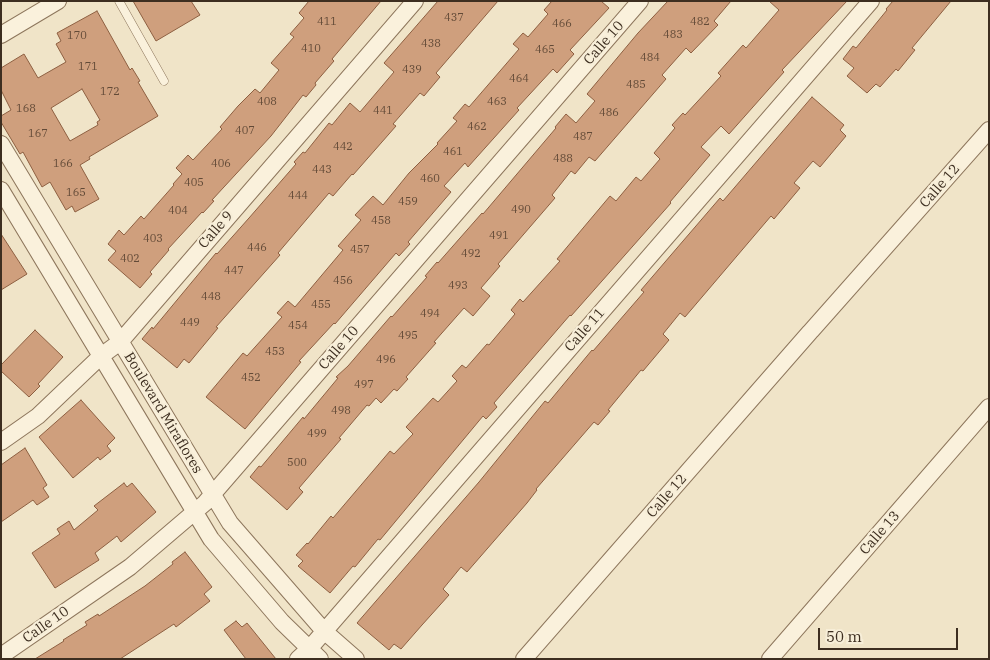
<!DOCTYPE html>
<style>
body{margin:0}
#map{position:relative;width:990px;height:660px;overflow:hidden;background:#f0e4c8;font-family:"IBM Plex Serif",serif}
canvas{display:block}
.frame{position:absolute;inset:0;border:2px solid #3d2e20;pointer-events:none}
.scale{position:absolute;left:818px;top:628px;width:140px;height:22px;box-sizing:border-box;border:2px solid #3d2e20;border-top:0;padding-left:6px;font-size:15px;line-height:18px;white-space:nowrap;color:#3d2e20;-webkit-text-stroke:4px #f7eed8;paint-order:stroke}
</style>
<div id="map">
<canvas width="990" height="660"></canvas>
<div class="frame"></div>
<div class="scale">50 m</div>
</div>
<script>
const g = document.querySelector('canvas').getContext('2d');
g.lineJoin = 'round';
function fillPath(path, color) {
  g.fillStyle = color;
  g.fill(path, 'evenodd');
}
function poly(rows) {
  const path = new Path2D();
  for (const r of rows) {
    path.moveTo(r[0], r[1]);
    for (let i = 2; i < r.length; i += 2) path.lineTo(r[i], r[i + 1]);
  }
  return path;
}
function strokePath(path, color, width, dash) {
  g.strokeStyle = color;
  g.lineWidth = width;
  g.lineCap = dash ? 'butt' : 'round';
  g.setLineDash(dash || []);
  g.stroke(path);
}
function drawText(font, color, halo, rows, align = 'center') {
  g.font = font + ' "IBM Plex Serif",serif';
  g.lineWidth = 4.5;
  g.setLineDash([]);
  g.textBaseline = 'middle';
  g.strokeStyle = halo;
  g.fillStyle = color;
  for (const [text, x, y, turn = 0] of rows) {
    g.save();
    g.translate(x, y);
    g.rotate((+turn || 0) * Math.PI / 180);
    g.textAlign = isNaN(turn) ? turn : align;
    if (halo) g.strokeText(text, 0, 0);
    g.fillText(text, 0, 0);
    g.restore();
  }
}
const building = poly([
 [133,1,191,1,200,15,156,41,133,1],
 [309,1,381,1,332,59,334,61,315,83,316,85,306,97,303,95,271,136,212,200,214,201,203,213,202,212,168,249,169,250,150,272,152,274,140,288,108,260,116,251,108,244,119,230,124,235,141,216,144,219,174,185,173,184,182,174,176,168,188,155,193,160,222,129,220,127,238,106,255,89,260,93,279,70,271,63,294,37,290,34,304,18,299,13,309,1],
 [438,1,498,1,436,73,440,77,424,96,420,93,393,124,396,126,353,175,352,174,333,196,329,193,278,253,280,255,216,327,218,328,189,363,184,359,177,368,142,339,152,327,153,329,216,253,217,254,249,218,296,164,294,162,303,152,305,153,329,123,332,125,350,103,360,112,394,72,384,63,438,1],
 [552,1,601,1,609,8,570,50,574,54,557,73,553,69,517,108,519,110,468,167,465,163,444,186,451,192,408,242,410,244,399,256,396,253,335,324,334,323,299,361,301,362,245,429,206,397,243,353,247,356,282,317,277,313,288,301,295,307,343,250,338,246,361,220,355,215,373,196,383,205,409,173,438,144,437,143,457,121,453,118,465,104,469,107,519,49,513,44,523,33,528,37,548,14,544,10,552,1],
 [668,1,731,1,714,21,718,25,691,53,686,48,662,75,666,79,595,161,589,157,575,174,571,171,552,195,555,198,498,264,500,266,481,288,490,296,473,316,464,308,434,342,436,343,406,377,408,379,397,391,394,389,381,403,376,398,369,406,367,405,339,438,341,439,299,488,303,492,287,510,250,477,259,466,261,467,303,417,304,419,338,378,336,377,348,366,391,316,392,317,427,277,425,276,437,262,438,263,482,213,483,214,556,128,555,127,566,114,576,123,595,101,587,94,638,33,668,1],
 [769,1,847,1,782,70,784,72,729,134,721,126,701,147,710,155,670,202,671,203,571,316,570,315,494,403,497,407,486,419,483,416,380,540,378,539,355,567,353,566,330,593,298,566,303,561,296,555,307,543,308,544,331,516,333,518,390,451,394,454,413,434,406,427,433,398,438,402,457,381,452,376,462,365,466,368,487,344,489,345,515,314,511,310,520,299,523,302,560,261,557,259,610,196,616,201,636,177,641,181,660,159,654,153,675,128,672,125,683,113,685,115,721,76,718,73,743,45,746,48,779,10,769,1],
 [893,1,951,1,912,48,915,50,898,71,896,69,880,87,876,84,867,93,847,76,854,68,843,59,853,46,856,48,887,10,886,9,893,1],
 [97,11,130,70,132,68,140,81,138,82,158,116,89,157,90,159,80,165,99,199,75,212,72,206,66,210,50,182,42,187,23,152,20,154,1,122,1,116,11,110,1,90,1,68,24,54,38,78,66,62,56,44,61,41,57,33,97,11],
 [82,89,100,120,97,122,98,125,70,141,51,108,82,89],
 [812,97,844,125,840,130,846,136,820,167,813,161,794,183,800,188,774,219,771,216,685,317,680,313,663,334,669,340,643,371,641,370,608,410,610,411,598,425,594,422,536,489,537,490,527,503,467,572,461,567,443,589,449,595,422,625,401,649,394,644,389,650,357,623,479,482,545,401,548,403,592,350,593,351,644,292,641,290,677,248,720,198,723,201,812,97],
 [1,234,27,274,1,290,1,234],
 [35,330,63,357,38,384,40,386,29,397,1,371,1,365,35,330],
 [81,400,115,438,107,446,111,451,100,460,98,457,73,478,39,437,81,400],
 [25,448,47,485,43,488,49,497,37,505,33,500,1,522,1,465,25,448],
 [124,483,127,487,132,483,156,512,121,542,117,536,95,553,99,560,55,588,32,553,60,534,57,529,69,521,74,530,98,510,94,506,124,483],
 [185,552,212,587,204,594,210,601,176,627,174,624,120,659,35,659,64,641,63,640,87,625,85,622,98,614,99,616,145,586,173,564,172,562,185,552],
 [236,621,242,627,247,623,276,659,246,659,224,630,236,621]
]);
const lane = poly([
 [119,1,164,81]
]);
const street = poly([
 [1,35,58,1],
 [1,144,230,523,324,631,356,659],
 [1,190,211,539,282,622,320,659],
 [811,331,989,130],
 [1,442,38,416,101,356,120,342,415,1],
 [1,656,130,567,205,503,640,1],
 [298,659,309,649,871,1],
 [524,659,810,332],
 [770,659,989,407]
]);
const numberNames = [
 ["437",454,18],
 ["411",327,22],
 ["482",700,22],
 ["466",562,24],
 ["483",673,35],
 ["170",77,36],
 ["438",431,44],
 ["410",311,49],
 ["465",545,50],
 ["484",650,58],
 ["171",88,67],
 ["439",412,70],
 ["464",519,79],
 ["485",636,85],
 ["172",110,92],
 ["408",267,102],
 ["463",497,102],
 ["168",26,109],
 ["441",383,111],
 ["486",609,113],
 ["462",477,127],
 ["407",245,131],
 ["167",38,134],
 ["487",583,137],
 ["442",343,147],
 ["461",453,152],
 ["488",563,159],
 ["166",63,164],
 ["406",221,164],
 ["443",322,170],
 ["460",430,179],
 ["405",194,183],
 ["165",76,193],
 ["444",298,196],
 ["459",408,202],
 ["490",521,210],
 ["404",178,211],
 ["458",381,221],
 ["491",499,236],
 ["403",153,239],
 ["446",257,248],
 ["457",360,250],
 ["492",471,254],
 ["402",130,259],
 ["447",234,271],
 ["456",343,281],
 ["493",458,286],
 ["448",211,297],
 ["455",321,305],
 ["494",430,314],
 ["449",190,323],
 ["454",298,326],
 ["495",408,336],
 ["453",275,352],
 ["496",386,360],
 ["452",251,378],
 ["497",364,385],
 ["498",341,411],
 ["499",317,434],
 ["500",297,463]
];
const streetNames = [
 ["Calle 10",604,43,-49],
 ["Calle 12",940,186,-49],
 ["Calle 9",216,230,-49],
 ["Calle 11",585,330,-49],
 ["Calle 10",339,348,-49],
 ["Boulevard Miraflores",163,413,59],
 ["Calle 12",667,496,-49],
 ["Calle 13",880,533,-49],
 ["Calle 10",46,625,-35]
];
fillPath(building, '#cf9f7d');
strokePath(building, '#8d5f41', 1);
strokePath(lane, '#8d765c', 9);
strokePath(street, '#8d765c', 18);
strokePath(lane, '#faf1dc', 8);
strokePath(street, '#faf1dc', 16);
drawText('11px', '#624a37', null, numberNames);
drawText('14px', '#3d2e20', '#f7eed8', streetNames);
</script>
